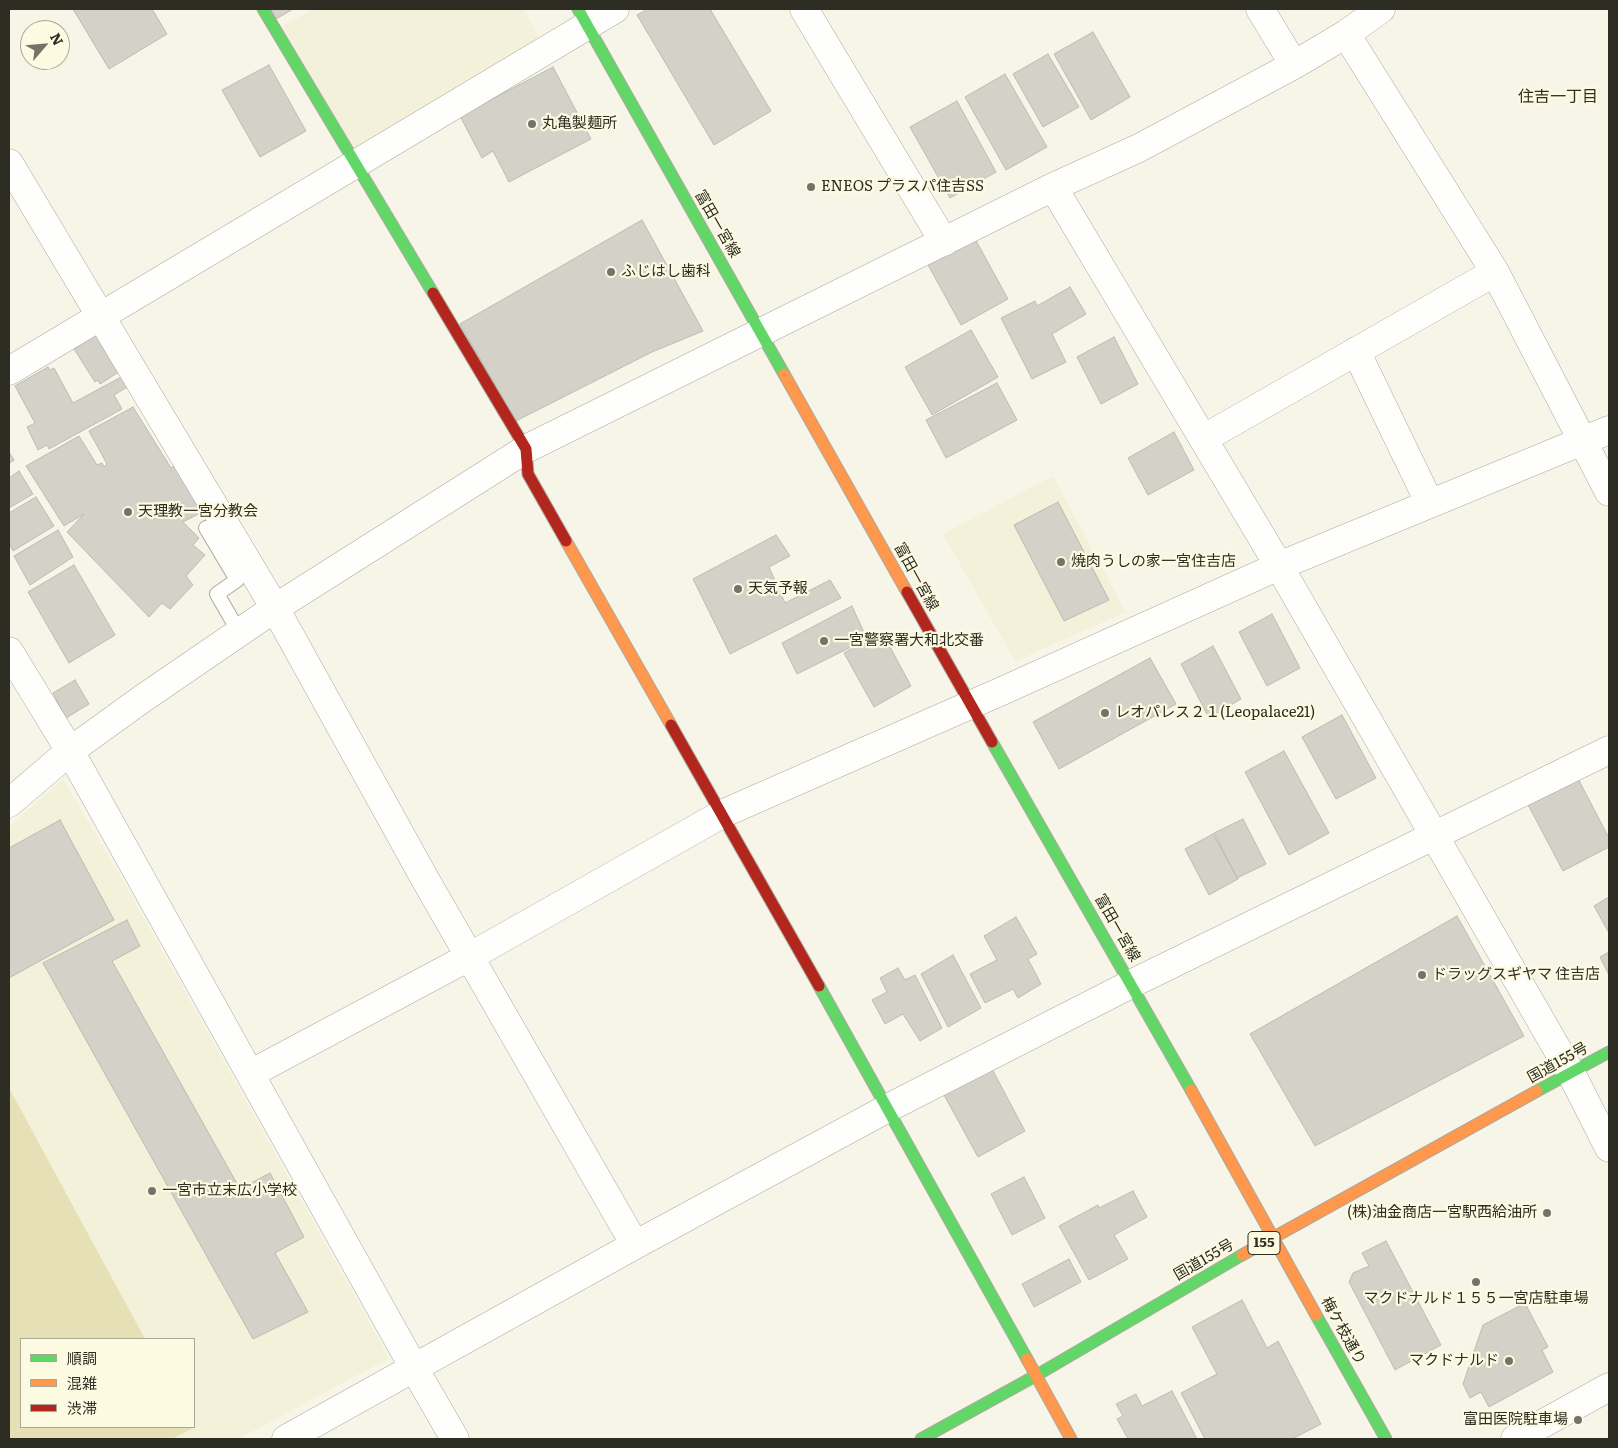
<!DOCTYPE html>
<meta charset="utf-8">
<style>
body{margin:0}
#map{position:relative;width:1618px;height:1448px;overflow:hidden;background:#f7f5e8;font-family:Literata,"Noto Sans JP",serif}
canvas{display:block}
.frame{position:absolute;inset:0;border:10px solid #2e2d24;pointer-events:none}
.legend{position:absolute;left:20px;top:1338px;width:175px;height:90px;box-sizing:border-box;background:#fdfae2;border:1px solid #aaa896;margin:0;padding:6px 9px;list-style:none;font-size:15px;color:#2e2d24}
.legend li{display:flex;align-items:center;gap:10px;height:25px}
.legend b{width:25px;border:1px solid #aaa896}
.north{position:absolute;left:20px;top:20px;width:50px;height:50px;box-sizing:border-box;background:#fdfae2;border:1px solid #aaa896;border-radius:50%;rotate:63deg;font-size:14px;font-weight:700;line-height:20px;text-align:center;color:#2e2d24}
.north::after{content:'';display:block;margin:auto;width:18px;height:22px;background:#747369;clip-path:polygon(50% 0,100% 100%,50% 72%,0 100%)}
</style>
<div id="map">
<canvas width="1618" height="1448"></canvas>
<div class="frame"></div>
<ul class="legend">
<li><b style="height:6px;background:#63d668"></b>順調</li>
<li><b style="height:6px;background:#ff974d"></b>混雑</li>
<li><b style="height:6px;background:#b3261e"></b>渋滞</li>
</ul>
<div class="north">N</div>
</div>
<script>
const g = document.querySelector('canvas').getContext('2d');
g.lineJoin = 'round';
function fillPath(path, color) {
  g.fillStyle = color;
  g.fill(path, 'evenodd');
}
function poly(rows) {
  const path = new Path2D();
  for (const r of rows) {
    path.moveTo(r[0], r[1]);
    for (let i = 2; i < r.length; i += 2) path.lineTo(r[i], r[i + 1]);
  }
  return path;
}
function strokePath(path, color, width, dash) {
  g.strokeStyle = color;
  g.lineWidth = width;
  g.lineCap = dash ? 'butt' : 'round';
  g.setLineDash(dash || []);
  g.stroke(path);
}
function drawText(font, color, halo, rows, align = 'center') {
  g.font = font + ' Literata,"Noto Sans JP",serif';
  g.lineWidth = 4.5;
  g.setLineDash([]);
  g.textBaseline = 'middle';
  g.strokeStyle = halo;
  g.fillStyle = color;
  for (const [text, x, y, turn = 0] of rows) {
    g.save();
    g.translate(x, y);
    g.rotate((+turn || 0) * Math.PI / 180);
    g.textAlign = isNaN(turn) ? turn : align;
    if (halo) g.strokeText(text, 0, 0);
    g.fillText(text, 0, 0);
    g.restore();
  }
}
const built = poly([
 [313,9,523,9,540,40,354,149,282,27],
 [1053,476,1126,612,1015,661,943,534],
 [63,779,126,886,389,1358,238,1439,9,1439,9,827],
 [21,1339,194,1339,194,1427,21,1427]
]);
const green = poly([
 [9,1088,145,1339,21,1339,21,1427,193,1427,193,1428,172,1439,9,1439]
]);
const building = poly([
 [73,9,152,9,167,34,109,69,73,9],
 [270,9,293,9,276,19,270,9],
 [648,9,710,9,771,111,714,145,637,15,648,9],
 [1093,32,1130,97,1091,120,1054,54,1093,32],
 [1048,54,1079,107,1043,127,1013,74,1048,54],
 [269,65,306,131,260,157,222,90,269,65],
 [553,67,591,139,509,182,493,151,482,158,460,116,553,67],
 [1005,74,1047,147,1006,170,965,97,1005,74],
 [957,101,996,172,950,198,910,127,957,101],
 [642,220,703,331,652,352,516,421,460,324,642,220],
 [974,237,1008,299,961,325,927,263,974,237],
 [1070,287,1086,314,1052,334,1066,362,1032,379,1001,318,1035,301,1037,306,1070,287],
 [971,330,998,377,932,415,905,367,971,330],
 [98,333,122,370,100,384,98,380,95,382,74,349,98,333],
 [1114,337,1138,384,1101,404,1077,357,1114,337],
 [48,367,50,370,54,368,73,403,123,376,129,386,114,395,122,409,49,449,47,445,38,450,27,427,35,423,15,386,48,367],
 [997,383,1017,420,946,458,926,420,997,383],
 [133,407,171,468,177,464,204,511,183,522,199,538,193,545,205,555,186,576,193,585,170,609,162,603,149,617,67,532,84,514,64,526,26,466,79,436,97,465,102,463,104,467,107,464,89,431,133,407],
 [1174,432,1194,470,1148,495,1128,458,1174,432],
 [9,452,14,460,9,464,9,452],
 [19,471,33,494,9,508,9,478,19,471],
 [36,497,54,526,13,551,9,543,9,513,36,497],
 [1058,502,1109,600,1064,621,1014,525,1058,502],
 [58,530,73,557,30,585,14,556,58,530],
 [776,535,790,556,769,567,785,603,830,580,841,598,730,654,693,579,776,535],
 [74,565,115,635,69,663,28,592,74,565],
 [852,606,867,639,797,674,782,643,852,606],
 [1272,614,1300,668,1267,686,1239,632,1272,614],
 [882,632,911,686,874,707,844,653,882,632],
 [1213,646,1241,699,1209,718,1181,664,1213,646],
 [1150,658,1176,704,1059,769,1033,722,1150,658],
 [75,680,89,704,66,718,53,693,75,680],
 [1342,715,1376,778,1336,799,1302,737,1342,715],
 [1284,751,1329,833,1289,855,1245,772,1284,751],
 [1575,773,1609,838,1609,847,1563,871,1525,799,1575,773],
 [1243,819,1266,864,1237,878,1214,833,1243,819],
 [60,820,114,920,9,978,9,848,60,820],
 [1213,834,1238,879,1209,895,1185,849,1213,834],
 [1609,897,1609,933,1594,906,1609,897],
 [1457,916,1524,1036,1315,1146,1250,1034,1457,916],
 [1016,917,1037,954,1028,959,1041,984,1018,998,1013,989,985,1003,970,974,997,960,984,936,1016,917],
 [127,920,140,946,112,961,240,1189,270,1173,304,1237,275,1253,308,1312,253,1339,43,963,127,920],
 [1609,952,1609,975,1600,957,1609,952],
 [953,955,981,1008,948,1027,921,974,953,955],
 [898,968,905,980,915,975,942,1028,920,1041,903,1014,885,1024,872,1000,887,992,880,978,898,968],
 [992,1069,1025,1131,978,1157,944,1095,992,1069],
 [1024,1177,1045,1218,1012,1235,991,1194,1024,1177],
 [1133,1191,1147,1217,1114,1235,1128,1259,1089,1280,1059,1226,1098,1205,1099,1208,1133,1191],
 [1386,1241,1441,1345,1395,1370,1349,1282,1353,1273,1369,1266,1362,1253,1386,1241],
 [1069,1259,1081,1282,1034,1307,1022,1284,1069,1259],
 [1242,1300,1267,1348,1278,1341,1321,1424,1292,1439,1205,1439,1181,1393,1217,1374,1192,1327,1242,1300],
 [1525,1303,1548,1347,1542,1350,1553,1372,1489,1407,1481,1392,1470,1398,1463,1384,1483,1325,1525,1303],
 [1172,1391,1197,1439,1128,1439,1117,1419,1123,1416,1116,1404,1136,1394,1142,1406,1172,1391]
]);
const lane = poly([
 [206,528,237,580,217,594,239,632]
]);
const street = poly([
 [804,9,944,242],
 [1260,9,1294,65],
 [1346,34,1495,272,1609,492],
 [9,163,275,608,425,879,635,1245],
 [1053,187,1279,566,1571,1073,1609,1148],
 [1356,351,1430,504],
 [9,371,615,9],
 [1203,439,1495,272],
 [9,651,70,751,414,1368,455,1439],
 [9,803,70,751,142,699,275,608,526,449,1053,187,1139,148,1294,65,1346,34,1381,9],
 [250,1074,469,957,722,814,1002,691,1279,566,1609,430],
 [286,1439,635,1245,888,1108,1131,984,1609,750],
 [1515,1439,1609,1387]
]);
const fast = poly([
 [263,9,433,293],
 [578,9,784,374],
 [992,742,1191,1090],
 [819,986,1027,1359],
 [1537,1091,1609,1052],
 [1316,1315,1386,1439],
 [921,1439,1037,1375,1242,1255]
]);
const slow = poly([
 [784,374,907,592],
 [566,541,671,725],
 [1191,1090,1316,1315],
 [1242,1255,1537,1091],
 [1027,1359,1071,1439]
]);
const jam = poly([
 [433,293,526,449,528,474,566,541],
 [907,592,992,742],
 [671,725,819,986]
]);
const markers = [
 [532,124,5,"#747369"],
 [811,187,5,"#747369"],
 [611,272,5,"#747369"],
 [128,512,5,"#747369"],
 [1061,562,5,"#747369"],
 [738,589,5,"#747369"],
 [824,641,5,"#747369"],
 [1105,713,5,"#747369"],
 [1422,975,5,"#747369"],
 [152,1191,5,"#747369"],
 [1547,1213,5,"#747369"],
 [1476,1282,5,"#747369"],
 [1509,1361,5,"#747369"],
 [1578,1420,5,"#747369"]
];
const shields = [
 [1264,1243,32]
];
const shieldNames = [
 ["155",1264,1243]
];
const poiNames = [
 ["丸亀製麺所",542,124],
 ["ENEOS プラスパ住吉SS",821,187],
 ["ふじはし歯科",621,272],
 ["天理教一宮分教会",138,512],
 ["焼肉うしの家一宮住吉店",1071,562],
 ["天気予報",748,589],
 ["一宮警察署大和北交番",834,641],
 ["レオパレス２１(Leopalace21)",1115,713],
 ["ドラッグスギヤマ 住吉店",1432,975],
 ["一宮市立末広小学校",162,1191],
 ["(株)油金商店一宮駅西給油所",1537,1213,"right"],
 ["マクドナルド１５５一宮店駐車場",1476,1299,"center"],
 ["マクドナルド",1499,1361,"right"],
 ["富田医院駐車場",1568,1420,"right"]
];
const streetNames = [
 ["富田一宮線",717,224,60],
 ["富田一宮線",916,577,61],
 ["富田一宮線",1117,928,60],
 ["国道155号",1558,1063,-29],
 ["国道155号",1204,1260,-30],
 ["梅ケ枝通り",1343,1331,61]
];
const neighbourhoodNames = [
 ["住吉一丁目",1558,97]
];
fillPath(built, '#f4f1da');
fillPath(green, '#e5e0b5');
fillPath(building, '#d4d2c8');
strokePath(building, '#bdbbb1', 1);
strokePath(lane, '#abaa9f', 16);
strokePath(street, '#abaa9f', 29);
strokePath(fast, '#abaa9f', 13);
strokePath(slow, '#abaa9f', 13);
strokePath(jam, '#abaa9f', 13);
strokePath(lane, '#fefefc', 14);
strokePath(street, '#fefefc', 28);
strokePath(fast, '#63d668', 11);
strokePath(slow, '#ff974d', 11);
strokePath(jam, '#b3261e', 11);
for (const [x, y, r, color] of markers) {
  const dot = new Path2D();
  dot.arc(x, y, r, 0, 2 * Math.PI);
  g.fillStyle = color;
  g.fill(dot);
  strokePath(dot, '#fdfae2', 2);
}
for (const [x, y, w] of shields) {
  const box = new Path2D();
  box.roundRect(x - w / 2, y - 11.5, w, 23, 4);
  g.fillStyle = '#fdfae2';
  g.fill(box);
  strokePath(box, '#2e2d24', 1);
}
drawText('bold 14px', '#2e2d24', null, shieldNames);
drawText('15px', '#2e2d24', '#fdfae2', poiNames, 'left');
drawText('15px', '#2e2d24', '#fdfae2', streetNames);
drawText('16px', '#322f1d', '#fdfae2', neighbourhoodNames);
</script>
